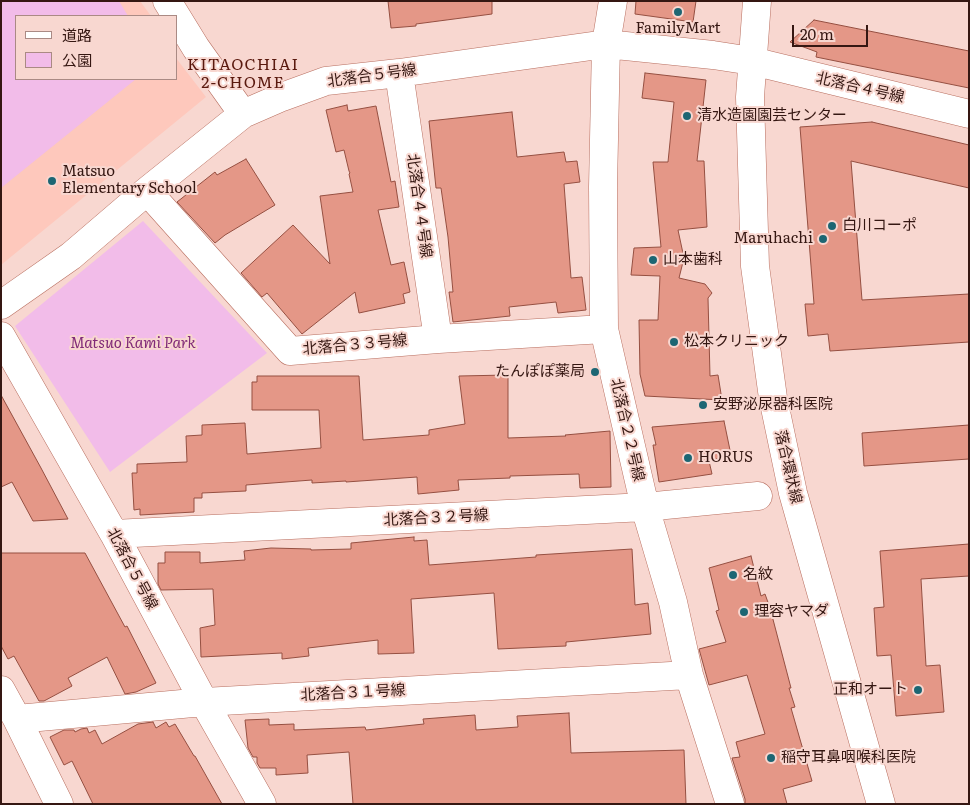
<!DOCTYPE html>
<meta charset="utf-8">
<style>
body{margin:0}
#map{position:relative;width:970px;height:805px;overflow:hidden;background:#f8d7d0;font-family:Literata,"Noto Sans JP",serif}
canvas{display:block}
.frame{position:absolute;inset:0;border:2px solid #351712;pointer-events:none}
.legend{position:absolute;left:15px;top:15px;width:162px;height:65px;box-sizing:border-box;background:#f8d7d0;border:1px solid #aa8a84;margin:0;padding:6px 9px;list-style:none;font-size:15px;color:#351712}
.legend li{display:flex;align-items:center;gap:10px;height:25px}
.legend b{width:25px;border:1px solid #aa8a84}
.scale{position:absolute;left:792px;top:25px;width:76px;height:22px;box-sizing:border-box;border:2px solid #351712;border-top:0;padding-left:6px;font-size:15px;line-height:18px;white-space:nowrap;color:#351712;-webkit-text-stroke:4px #f8d7d0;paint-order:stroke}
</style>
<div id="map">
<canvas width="970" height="805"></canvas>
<div class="frame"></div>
<ul class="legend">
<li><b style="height:6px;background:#fff"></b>道路</li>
<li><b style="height:14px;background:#f2bce9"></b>公園</li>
</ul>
<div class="scale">20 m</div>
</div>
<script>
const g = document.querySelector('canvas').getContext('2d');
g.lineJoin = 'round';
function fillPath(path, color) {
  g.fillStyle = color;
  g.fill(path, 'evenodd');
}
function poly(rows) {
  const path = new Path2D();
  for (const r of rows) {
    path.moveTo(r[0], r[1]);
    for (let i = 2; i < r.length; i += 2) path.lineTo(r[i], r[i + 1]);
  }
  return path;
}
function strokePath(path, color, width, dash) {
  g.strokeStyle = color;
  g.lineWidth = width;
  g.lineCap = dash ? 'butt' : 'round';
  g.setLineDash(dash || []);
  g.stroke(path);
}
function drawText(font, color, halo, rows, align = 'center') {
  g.font = font + ' Literata,"Noto Sans JP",serif';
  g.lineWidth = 4;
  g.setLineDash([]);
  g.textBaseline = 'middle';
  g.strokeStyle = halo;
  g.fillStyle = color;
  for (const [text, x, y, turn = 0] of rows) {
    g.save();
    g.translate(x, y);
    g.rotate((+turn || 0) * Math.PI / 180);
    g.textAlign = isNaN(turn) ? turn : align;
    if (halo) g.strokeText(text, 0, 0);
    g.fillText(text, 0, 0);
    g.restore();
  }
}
const built = poly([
 [1,1,140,1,151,16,16,16,16,79,176,79,176,58,206,97,1,265]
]);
const green = poly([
 [1,1,119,1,128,16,16,16,16,79,136,79,1,188],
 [143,221,267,353,110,472,15,326]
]);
const building = poly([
 [388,1,492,1,492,14,416,24,416,26,391,28,388,1],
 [636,1,696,1,693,22,635,14,636,1],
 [814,20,969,51,969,88,816,57,817,52,790,42,814,20],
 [645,73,706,80,697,161,704,161,707,227,678,230,684,258,679,278,705,284,712,293,708,298,710,376,718,375,722,400,645,396,640,374,639,320,658,320,660,276,631,275,634,248,661,247,653,162,668,162,674,102,642,98,645,73],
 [347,105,348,111,376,106,391,182,395,181,399,207,378,210,391,265,404,262,410,292,403,294,405,303,359,313,355,292,302,334,267,293,262,297,241,273,293,225,330,264,320,196,353,192,349,174,350,173,349,171,344,150,336,152,326,110,347,105],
 [512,112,517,157,564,152,566,162,577,161,580,182,564,184,571,278,582,277,586,310,558,313,556,302,509,307,510,316,453,322,449,292,453,292,448,237,441,188,436,188,429,121,512,112],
 [872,122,969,145,969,188,851,161,862,300,969,294,969,342,830,351,828,334,808,336,805,304,814,304,800,127,872,122],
 [246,159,275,205,225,235,215,243,177,202,215,172,217,175,246,159],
 [508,375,508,438,566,436,565,435,610,431,611,487,580,488,579,474,510,476,510,478,458,480,459,490,418,494,417,477,346,482,346,481,312,483,312,480,246,485,246,491,202,493,202,498,194,498,194,512,140,515,140,509,134,510,132,473,137,473,137,464,187,462,186,436,202,435,202,425,245,423,247,454,321,448,319,410,252,410,252,382,257,382,257,376,359,376,363,440,429,435,429,430,465,424,459,376,508,375],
 [1,395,41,468,68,519,33,521,12,482,1,487,1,395],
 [724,421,731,455,709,461,712,474,659,482,653,445,656,445,652,427,724,421],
 [969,425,969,459,864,466,862,433,969,425],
 [414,537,414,541,427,540,429,565,536,557,536,555,632,549,635,605,648,603,651,634,566,642,566,646,498,649,494,593,411,599,414,653,378,654,378,640,308,648,309,656,282,659,282,653,201,657,200,628,215,625,213,589,161,590,158,584,158,563,165,563,165,552,200,552,200,563,245,560,244,551,271,548,311,549,311,550,351,549,351,543,414,537],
 [969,544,969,576,921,579,926,666,940,665,944,712,896,716,891,655,877,656,874,608,884,607,880,551,969,544],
 [1,553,85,553,125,627,127,626,156,683,136,692,125,694,107,657,68,678,72,686,44,701,39,701,14,656,8,659,1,646,1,553],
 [751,556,761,596,765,594,770,608,791,688,789,688,795,707,791,708,812,781,783,789,787,804,745,804,745,799,732,758,740,757,736,742,765,734,747,675,709,685,699,649,726,642,716,611,719,610,709,568,751,556],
 [569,713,571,753,684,750,686,804,353,804,349,752,307,755,308,773,276,775,276,768,260,768,257,763,257,757,253,757,248,748,245,720,269,719,269,725,294,724,294,730,365,727,366,730,424,724,423,719,475,715,476,730,518,727,517,716,569,713],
 [153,722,156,728,166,722,169,727,175,724,194,756,195,756,222,804,93,804,72,761,64,765,50,737,64,730,74,730,75,732,81,729,87,728,89,733,95,730,102,744,138,724,153,722]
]);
const minor = poly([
 [167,1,196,48,243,114],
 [613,1,606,44,603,187,604,329,645,507,673,602,689,675,730,804],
 [757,1,750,97,755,266,773,398,793,493,881,804],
 [399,73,438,339],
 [147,191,290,351,438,339,604,329],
 [1,305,71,256,147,191,243,114,282,97,326,81,399,73,606,44,713,55,752,61,969,114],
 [1,336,114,534,204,702,262,804],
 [114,534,645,507,758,496],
 [1,690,17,719,59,804],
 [17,719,204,702,689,675]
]);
const markers = [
 [678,12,5,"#1d6673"],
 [687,116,5,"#1d6673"],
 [52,181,5,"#1d6673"],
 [832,226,5,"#1d6673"],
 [823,239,5,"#1d6673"],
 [653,260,5,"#1d6673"],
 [674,342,5,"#1d6673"],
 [595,372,5,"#1d6673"],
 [703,405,5,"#1d6673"],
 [688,458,5,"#1d6673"],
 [733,575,5,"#1d6673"],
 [744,612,5,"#1d6673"],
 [918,690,5,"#1d6673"],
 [771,758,5,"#1d6673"]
];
const poiNames = [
 ["FamilyMart",678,29,"center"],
 ["清水造園園芸センター",697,116],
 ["Matsuo",62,172],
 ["Elementary School",62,189],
 ["白川コーポ",842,226],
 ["Maruhachi",813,239,"right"],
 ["山本歯科",663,260],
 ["松本クリニック",684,342],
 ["たんぽぽ薬局",585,372,"right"],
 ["安野泌尿器科医院",713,405],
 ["HORUS",698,458],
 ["名紋",743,575],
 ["理容ヤマダ",754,612],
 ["正和オート",908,690,"right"],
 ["稲守耳鼻咽喉科医院",781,758]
];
const streetNames = [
 ["北落合５号線",372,76,-8],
 ["北落合４号線",860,88,13],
 ["北落合４４号線",419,206,82],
 ["北落合３３号線",355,345,-5],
 ["北落合２２号線",627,430,77],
 ["落合環状線",788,467,77],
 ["北落合３２号線",436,518,-3],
 ["北落合５号線",132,569,62],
 ["北落合３１号線",353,693,-3]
];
const parkNames = [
 ["Matsuo Kami Park",133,344]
];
const neighbourhoodNames = [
 ["KITAOCHIAI",243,65],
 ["2-CHOME",243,83]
];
fillPath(built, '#fec8bc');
fillPath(green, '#f2bce9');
fillPath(building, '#e49787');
strokePath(building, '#954f41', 1);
strokePath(minor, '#b86e5f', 29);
strokePath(minor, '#fff', 28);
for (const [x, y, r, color] of markers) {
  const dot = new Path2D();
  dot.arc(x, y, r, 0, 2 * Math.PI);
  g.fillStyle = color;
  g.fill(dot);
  strokePath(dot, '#f8d7d0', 2);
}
drawText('15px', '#351712', '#f8d7d0', poiNames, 'left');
drawText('15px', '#351712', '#f8d7d0', streetNames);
drawText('italic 15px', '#812a78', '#f8d7d0', parkNames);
g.letterSpacing = '1px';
drawText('16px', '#5a190e', '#f8d7d0', neighbourhoodNames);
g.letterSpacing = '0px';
</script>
